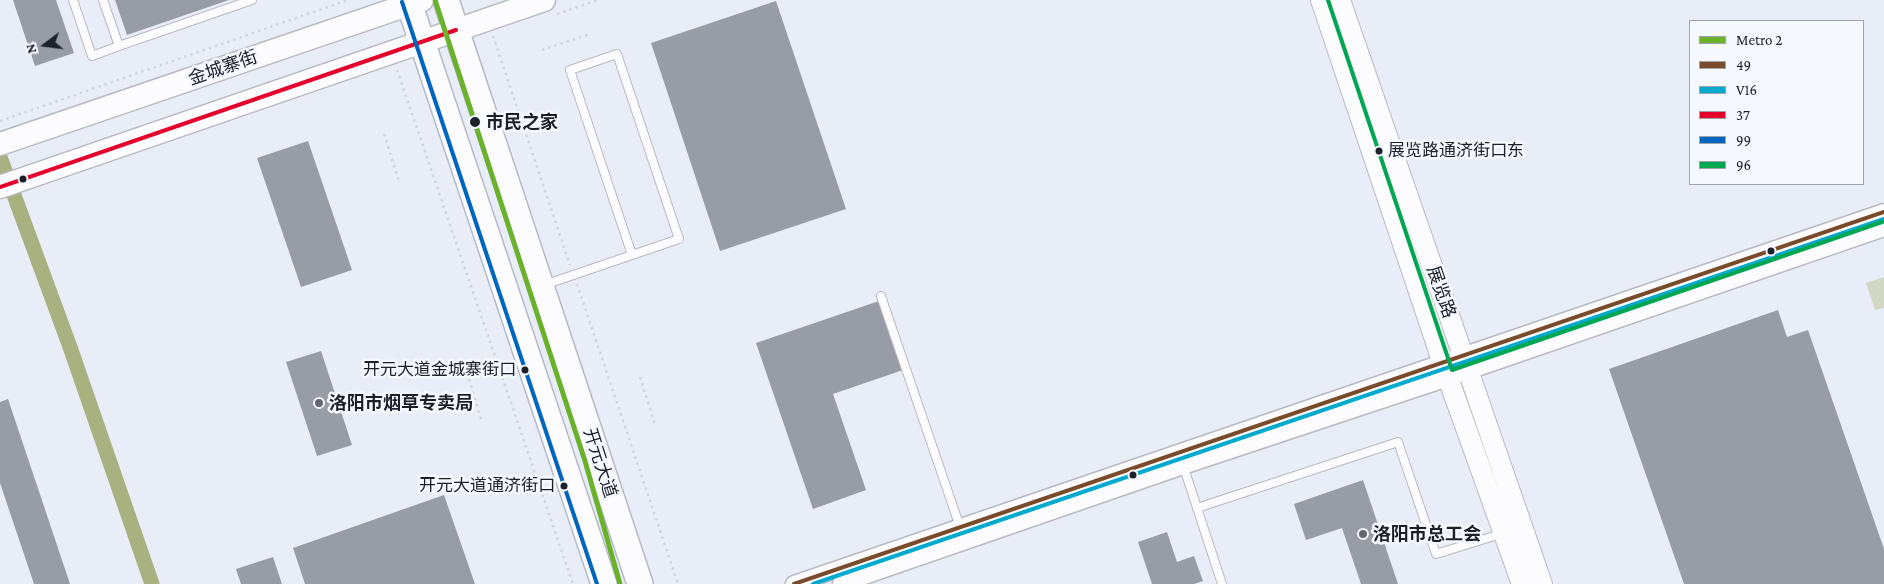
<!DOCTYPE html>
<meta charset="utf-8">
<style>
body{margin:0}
#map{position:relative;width:1884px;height:584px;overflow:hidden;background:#e9edf7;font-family:"Crimson Pro",serif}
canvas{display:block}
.legend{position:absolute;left:1689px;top:20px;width:175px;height:165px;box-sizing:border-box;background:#f5f8fe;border:1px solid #9ea2aa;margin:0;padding:6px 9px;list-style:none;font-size:15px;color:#1c202b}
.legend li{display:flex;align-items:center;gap:10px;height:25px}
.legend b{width:25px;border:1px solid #9ea2aa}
.north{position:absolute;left:20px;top:20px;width:50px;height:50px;-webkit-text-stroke:4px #f5f8fe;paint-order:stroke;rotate:255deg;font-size:14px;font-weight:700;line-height:20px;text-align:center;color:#1c202b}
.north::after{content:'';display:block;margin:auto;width:18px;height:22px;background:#1c202b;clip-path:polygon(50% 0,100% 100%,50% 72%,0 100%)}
</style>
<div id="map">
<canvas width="1884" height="584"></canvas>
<ul class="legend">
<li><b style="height:6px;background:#6bb22c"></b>Metro 2</li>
<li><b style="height:6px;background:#7a4b2a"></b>49</li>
<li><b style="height:6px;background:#00a9ce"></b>V16</li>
<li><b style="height:6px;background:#e4002b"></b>37</li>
<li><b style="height:6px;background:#0065bd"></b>99</li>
<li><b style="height:6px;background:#00a651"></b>96</li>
</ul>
<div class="north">N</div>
</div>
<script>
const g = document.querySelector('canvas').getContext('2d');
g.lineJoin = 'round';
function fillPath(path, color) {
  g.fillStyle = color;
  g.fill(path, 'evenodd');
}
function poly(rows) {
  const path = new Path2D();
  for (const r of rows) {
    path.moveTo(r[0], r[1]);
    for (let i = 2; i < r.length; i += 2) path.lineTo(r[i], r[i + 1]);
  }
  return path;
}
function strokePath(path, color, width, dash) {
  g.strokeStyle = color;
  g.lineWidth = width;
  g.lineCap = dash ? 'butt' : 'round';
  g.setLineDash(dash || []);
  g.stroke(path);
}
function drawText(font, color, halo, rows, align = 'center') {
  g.font = font + ' "Crimson Pro","Noto Sans SC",serif';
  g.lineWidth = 5;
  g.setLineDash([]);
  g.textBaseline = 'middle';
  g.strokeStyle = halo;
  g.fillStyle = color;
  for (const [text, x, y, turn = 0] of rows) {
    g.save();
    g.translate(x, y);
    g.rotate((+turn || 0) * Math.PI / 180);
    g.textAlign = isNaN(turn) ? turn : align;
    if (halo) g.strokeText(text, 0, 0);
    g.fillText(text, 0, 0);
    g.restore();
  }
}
const green = poly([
 [1884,277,1884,308,1875,310,1866,283]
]);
const canal = poly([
 [0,157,70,347,152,584]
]);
const building = poly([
 [13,0,56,0,74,53,35,66],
 [115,0,229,0,127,35],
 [776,1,846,209,720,251,651,43],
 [308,141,352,270,301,287,257,158],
 [879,301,903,370,833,394,866,490,813,509,756,343],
 [1778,310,1787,337,1808,330,1884,549,1884,584,1684,584,1609,369],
 [321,351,352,445,317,456,286,362],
 [8,399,70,584,34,584,0,483,0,402],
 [1363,480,1398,584,1361,584,1342,528,1306,540,1294,504],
 [444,495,475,584,305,584,293,548],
 [1167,532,1177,562,1194,556,1203,581,1194,584,1152,584,1138,542],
 [273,557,282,584,241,584,236,569]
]);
const path = poly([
 [557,14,598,0],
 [493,36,570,265],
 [542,50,590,34],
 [397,70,573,584],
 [0,121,348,0],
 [384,134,399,181],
 [577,284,678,584],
 [467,373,481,419],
 [640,377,655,424]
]);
const service = poly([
 [73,0,92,56,119,46,103,0],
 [119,46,252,0],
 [544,285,679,239,617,54,570,70,632,255],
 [881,296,960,527],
 [1183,465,1222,584],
 [1197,508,1398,442,1436,554,1504,533]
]);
const minor = poly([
 [794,584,1884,212],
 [841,584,1183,466,1448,378,1884,228]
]);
const tertiary = poly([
 [1321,0,1448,378,1522,584],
 [1340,0,1542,584]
]);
const secondary = poly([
 [0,144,422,0],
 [0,187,544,0]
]);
const primary = poly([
 [408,0,604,584],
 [446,0,640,584]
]);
const bus1 = poly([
 [794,584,1884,212]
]);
const bus2 = poly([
 [813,584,1884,219]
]);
const bus3 = poly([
 [0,187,456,30]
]);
const bus4 = poly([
 [402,2,597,584]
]);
const bus5 = poly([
 [1328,0,1452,370,1882,222]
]);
const metro1 = poly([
 [435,0,585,461,620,584]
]);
const markers = [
 [475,122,6,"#1c202b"],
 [1379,151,4.5,"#1c202b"],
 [23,179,4.5,"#1c202b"],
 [1771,251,4.5,"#1c202b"],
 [525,370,4.5,"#1c202b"],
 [319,403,5,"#646872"],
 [1133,475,4.5,"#1c202b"],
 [564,486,4.5,"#1c202b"],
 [1363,534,5,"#646872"]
];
const busNames = [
 ["展览路通济街口东",1388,151,"left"],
 ["开元大道金城寨街口",516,370],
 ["开元大道通济街口",555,486]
];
const streetNames = [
 ["金城寨街",223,68,-19],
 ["展览路",1441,292,71],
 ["开元大道",600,463,72]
];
const stopNames = [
 ["市民之家",486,122]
];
const poiNames = [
 ["洛阳市烟草专卖局",329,403],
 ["洛阳市总工会",1373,534]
];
fillPath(green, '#d1d7c2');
strokePath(canal, '#aab180', 15);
fillPath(building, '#989ca6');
strokePath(service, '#b6bac3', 10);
strokePath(minor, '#b6bac3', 19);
strokePath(tertiary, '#b6bac3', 22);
strokePath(secondary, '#b6bac3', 25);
strokePath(primary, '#b6bac3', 28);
strokePath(path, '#d4d4d8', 2.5, [2.5, 4]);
strokePath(service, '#fcfcfe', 8);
strokePath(minor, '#fcfcfe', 16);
strokePath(tertiary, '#fcfcfe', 20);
strokePath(secondary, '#fcfcfe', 22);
strokePath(primary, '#fcfcfe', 25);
strokePath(bus1, '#7a4b2a', 4);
strokePath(bus2, '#00a9ce', 4);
strokePath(bus3, '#e4002b', 4);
strokePath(bus4, '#0065bd', 4);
strokePath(bus5, '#00a651', 4);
strokePath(metro1, '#6bb22c', 5);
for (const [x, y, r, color] of markers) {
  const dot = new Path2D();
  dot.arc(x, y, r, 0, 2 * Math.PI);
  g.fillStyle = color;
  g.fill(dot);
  strokePath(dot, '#f5f8fe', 2);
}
drawText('17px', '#1c202b', '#f5f8fe', busNames, 'right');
drawText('18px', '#1c202b', '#f5f8fe', streetNames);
drawText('bold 18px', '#1c202b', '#f5f8fe', stopNames, 'left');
drawText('bold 18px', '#1c202b', '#f5f8fe', poiNames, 'left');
</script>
